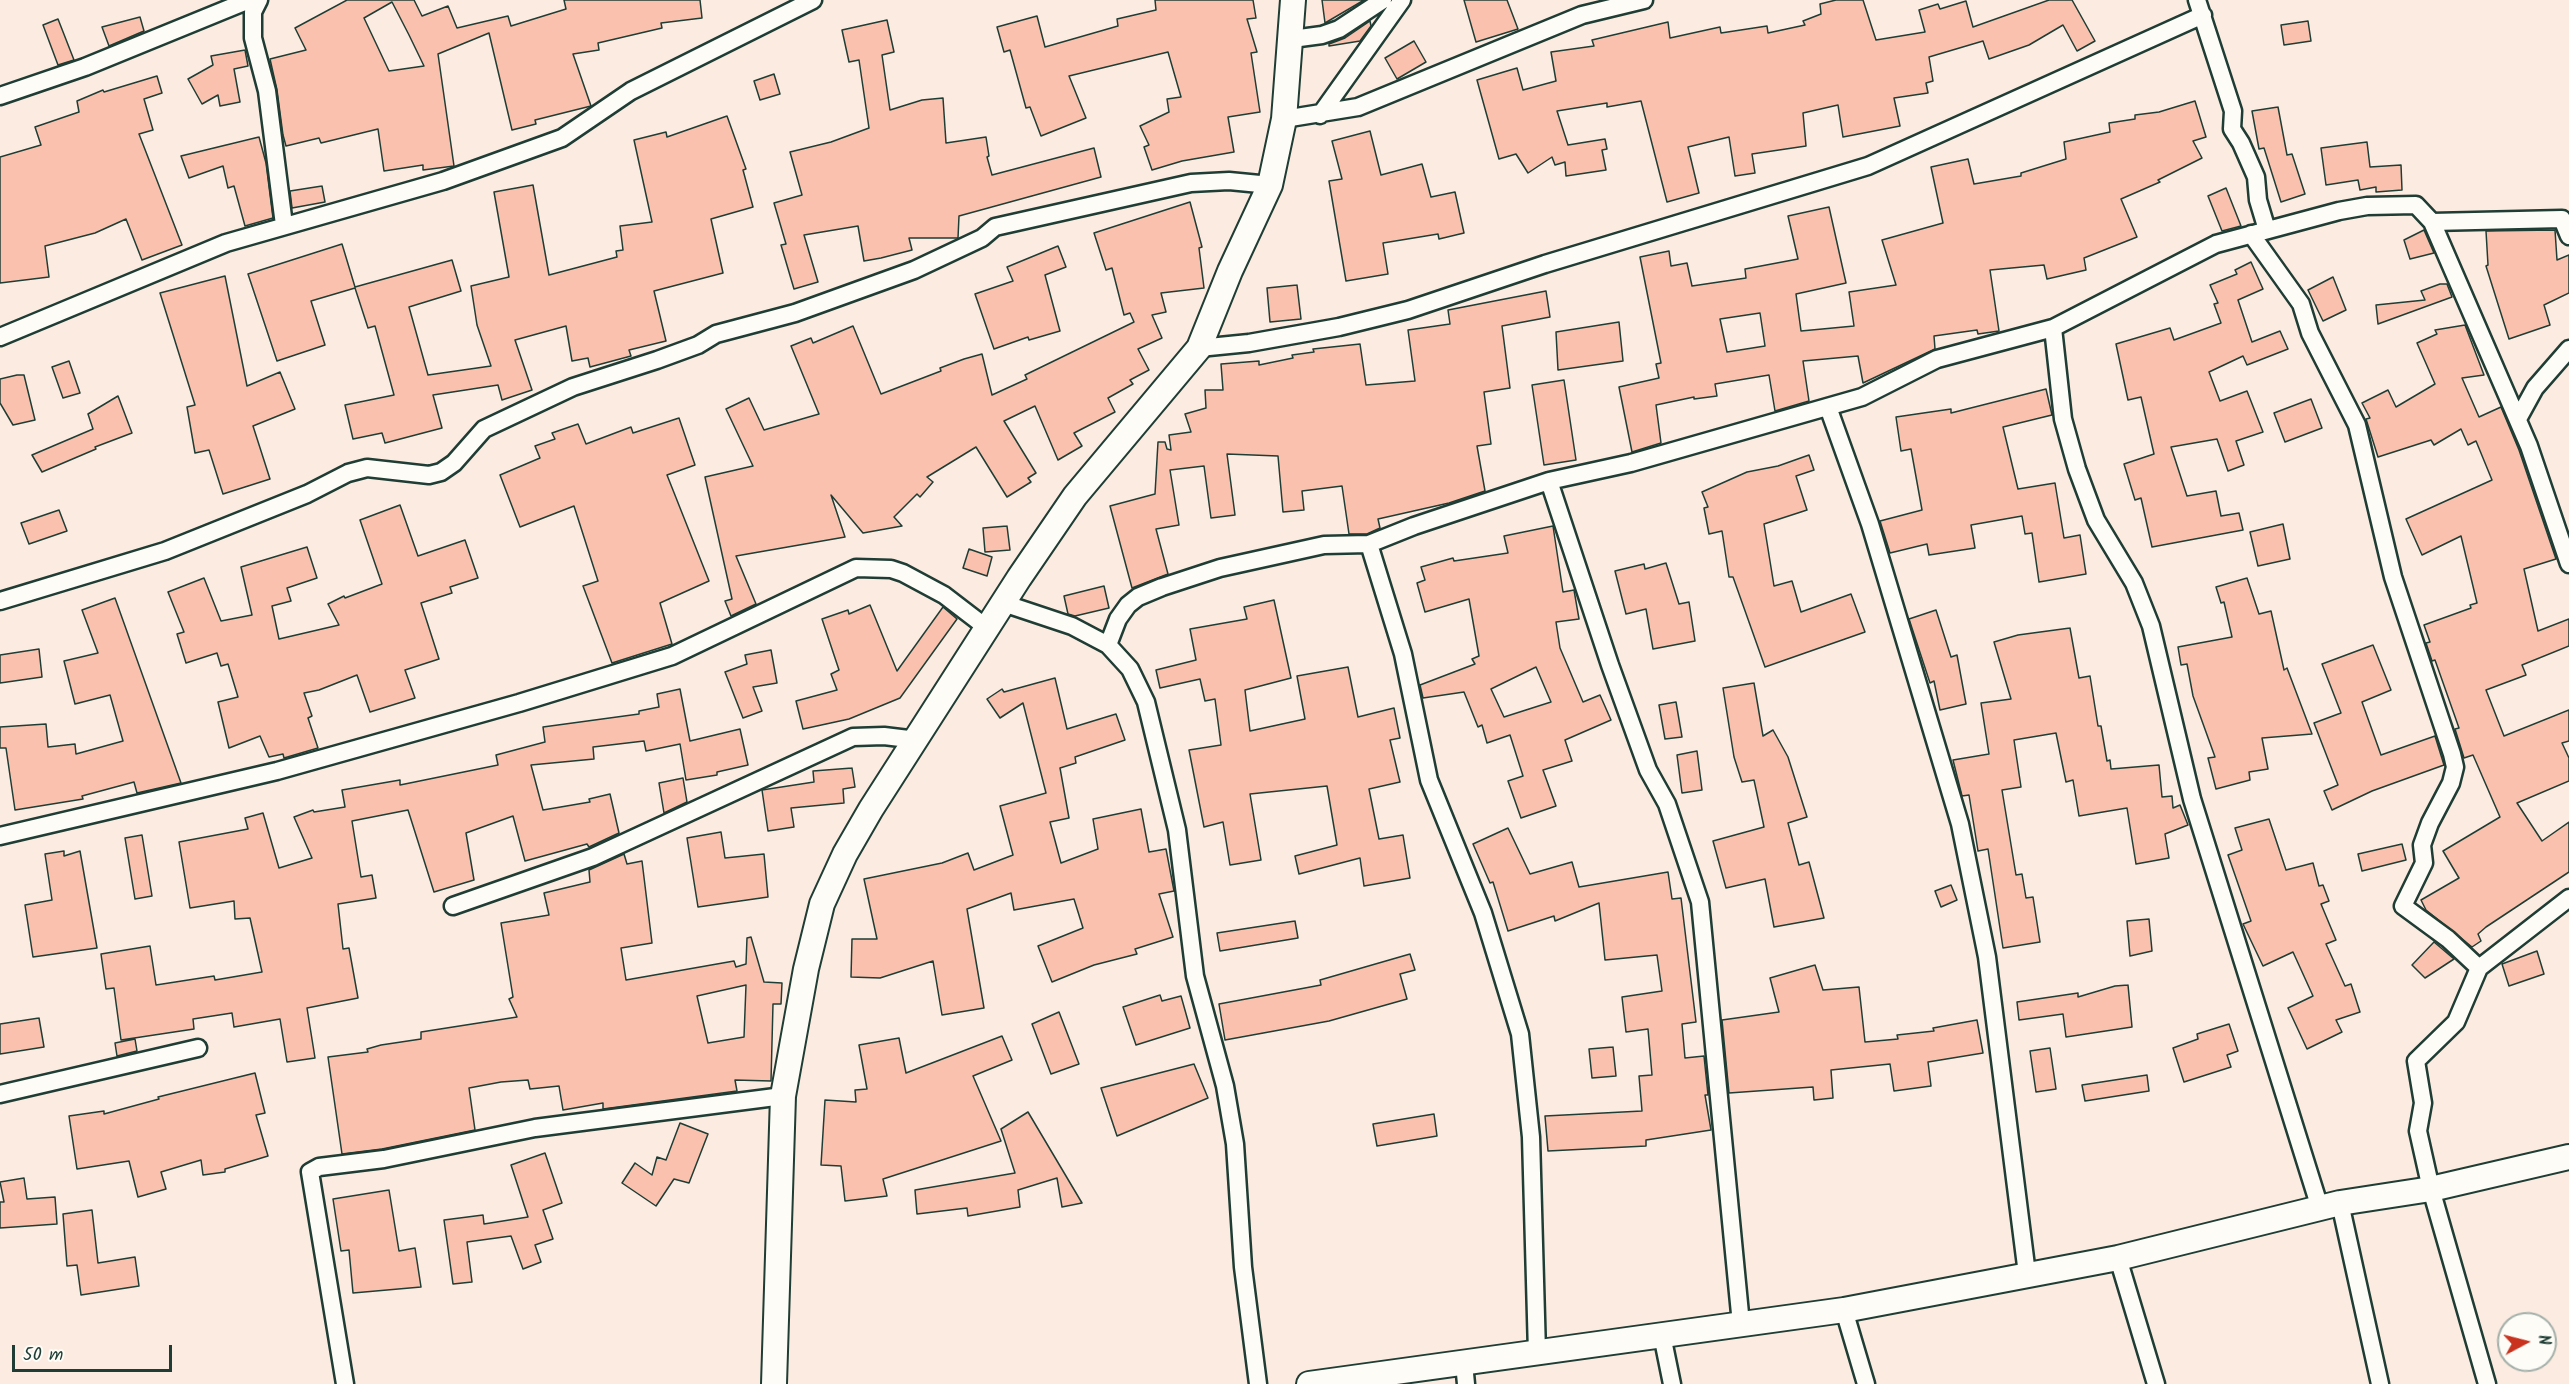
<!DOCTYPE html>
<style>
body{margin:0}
#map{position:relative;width:2569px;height:1384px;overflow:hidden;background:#fcebe1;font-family:Kalam,sans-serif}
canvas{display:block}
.north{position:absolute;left:2497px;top:1312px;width:60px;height:60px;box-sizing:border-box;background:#fdfcf7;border:2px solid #a4b0a9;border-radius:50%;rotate:83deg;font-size:16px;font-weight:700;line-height:24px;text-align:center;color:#1f3d34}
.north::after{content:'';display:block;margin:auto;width:21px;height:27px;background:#c8321e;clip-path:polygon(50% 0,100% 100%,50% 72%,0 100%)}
.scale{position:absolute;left:12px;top:1345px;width:160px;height:27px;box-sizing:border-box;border:3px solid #1f3d34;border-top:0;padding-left:8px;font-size:18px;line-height:21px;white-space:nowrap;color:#1f3d34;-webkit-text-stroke:4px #fdfcf7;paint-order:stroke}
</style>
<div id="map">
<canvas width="2569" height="1384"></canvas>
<div class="north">N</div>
<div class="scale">50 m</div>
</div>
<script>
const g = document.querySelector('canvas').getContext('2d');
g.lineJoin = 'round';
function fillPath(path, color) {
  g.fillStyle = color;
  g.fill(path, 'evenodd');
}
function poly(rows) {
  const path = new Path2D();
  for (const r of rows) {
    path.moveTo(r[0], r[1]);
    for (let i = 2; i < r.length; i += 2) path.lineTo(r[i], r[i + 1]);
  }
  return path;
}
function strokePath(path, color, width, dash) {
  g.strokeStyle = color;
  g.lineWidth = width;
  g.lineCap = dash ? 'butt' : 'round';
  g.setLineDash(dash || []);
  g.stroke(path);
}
const building = poly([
 [347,0,414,0,422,16,448,6,457,28,508,16,511,26,566,9,564,0,700,0,702,18,661,23,662,28,598,43,599,50,573,54,591,106,535,120,536,124,512,130,489,33,438,54,454,166,423,170,423,165,384,171,378,129,321,143,319,138,286,146,283,135,277,90,270,59,306,50,295,28,347,0],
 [392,2,409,35,424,66,389,71,364,18,392,2],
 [1155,0,1253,0,1256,18,1247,19,1257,52,1251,53,1260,112,1228,117,1234,152,1182,161,1152,170,1144,147,1149,145,1140,126,1169,112,1167,99,1181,97,1168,52,1069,76,1086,118,1041,136,1030,107,1026,108,1010,50,1004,52,997,27,1037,16,1045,47,1118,26,1117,19,1156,10,1155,0],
 [1322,0,1364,0,1325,23,1322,0],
 [1464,0,1507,0,1518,29,1476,42,1464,0],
 [1836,0,1863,0,1876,40,1925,32,1919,10,1938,4,1940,9,1966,1,1973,27,2049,0,2072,0,2095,41,2077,51,2063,25,2029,45,1989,59,1983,41,1929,57,1933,81,1926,83,1928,93,1894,98,1900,126,1843,137,1838,105,1803,113,1806,146,1752,154,1755,173,1735,176,1729,137,1688,147,1699,193,1667,202,1641,101,1607,107,1607,103,1557,111,1568,145,1605,139,1607,149,1602,150,1606,170,1566,176,1565,162,1555,165,1552,157,1528,173,1516,154,1499,159,1477,80,1517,68,1523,90,1556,81,1551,52,1594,46,1592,40,1668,22,1670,38,1720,27,1721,33,1767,26,1768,33,1805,25,1803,21,1821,14,1820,4,1836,0],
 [140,17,144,31,109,46,102,27,140,17],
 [58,19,74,60,58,65,43,25,58,19],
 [887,20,894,52,882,55,890,110,922,100,943,98,946,143,986,137,989,156,987,157,992,175,1094,148,1101,177,959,216,958,238,909,238,912,250,881,258,864,261,858,226,804,235,818,282,794,289,781,245,786,244,774,203,802,195,790,152,831,142,869,128,859,60,849,62,842,30,887,20],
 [1370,21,1371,26,1360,41,1329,46,1329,44,1345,38,1370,21],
 [2308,21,2311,41,2284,45,2281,25,2308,21],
 [1414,41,1426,62,1397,79,1385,58,1414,41],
 [245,50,248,66,234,69,240,102,220,106,218,95,202,104,188,79,213,65,211,56,245,50],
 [774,74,780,94,760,100,754,81,774,74],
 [157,76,162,93,144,99,153,130,139,134,182,245,142,260,126,219,95,233,45,246,49,277,0,283,0,157,41,145,35,127,79,112,77,101,103,90,104,92,157,76],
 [2195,101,2206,137,2193,141,2202,158,2158,180,2160,182,2121,199,2137,237,2084,258,2086,270,2047,279,2044,265,1990,270,1999,331,1978,334,1977,330,1934,336,1935,349,1863,383,1858,356,1803,361,1809,401,1775,411,1769,375,1715,384,1717,396,1694,399,1694,397,1656,405,1661,443,1632,452,1619,387,1659,378,1656,364,1661,363,1640,257,1669,251,1671,266,1687,263,1692,286,1746,278,1745,269,1798,259,1788,216,1829,207,1846,283,1796,294,1801,331,1854,326,1849,292,1896,285,1882,240,1943,223,1931,167,1968,159,1974,184,2021,176,2021,173,2066,159,2064,142,2110,132,2109,123,2135,119,2135,115,2159,112,2195,101],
 [1760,313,1765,346,1727,352,1720,319,1760,313],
 [2278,107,2287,155,2292,154,2305,194,2281,202,2264,148,2259,149,2252,111,2278,107],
 [727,116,746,169,743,170,753,207,711,219,723,273,654,291,666,341,629,350,631,356,590,367,588,358,572,361,566,326,515,340,532,390,502,400,498,385,433,395,442,428,385,443,382,433,353,439,345,405,394,395,375,326,368,328,355,288,311,301,325,345,277,361,248,274,342,244,355,287,452,260,461,291,409,307,428,375,491,366,477,325,471,286,509,277,494,192,533,185,549,275,617,257,616,251,623,250,620,226,652,222,634,140,666,132,667,137,727,116],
 [1370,131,1381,175,1422,164,1431,197,1455,192,1464,233,1439,239,1438,234,1383,243,1388,274,1346,281,1329,181,1342,179,1332,141,1370,131],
 [259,137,266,163,273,218,245,226,234,186,228,188,223,166,189,178,181,156,259,137],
 [2367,142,2370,167,2401,165,2402,190,2376,192,2376,187,2360,190,2358,180,2326,185,2321,148,2367,142],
 [322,186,325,202,292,208,290,191,322,186],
 [2226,188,2241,226,2222,231,2208,196,2226,188],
 [1190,202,1202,247,1199,248,1204,288,1161,293,1166,312,1152,315,1162,338,1138,349,1149,370,1130,380,1133,384,1108,398,1115,412,1074,433,1082,446,1058,460,1035,406,1004,421,1036,473,1028,478,1031,482,1007,497,976,447,927,477,933,482,920,497,917,494,894,517,902,526,863,533,831,495,845,537,736,556,756,604,731,616,725,601,732,599,705,477,753,466,726,409,749,398,764,430,819,414,791,346,811,338,813,343,853,326,881,394,941,371,940,368,964,359,982,354,992,395,1027,379,1025,375,1134,322,1130,313,1124,315,1112,268,1106,270,1094,233,1190,202],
 [2424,230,2434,253,2410,259,2404,240,2424,230],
 [2555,230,2557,260,2569,255,2569,293,2544,305,2550,325,2509,339,2486,266,2488,265,2486,231,2555,230],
 [1058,246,1066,267,1045,275,1060,331,1029,340,1028,337,994,349,975,294,1013,281,1007,267,1058,246],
 [2251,262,2263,289,2238,300,2252,342,2280,331,2288,349,2247,365,2243,356,2209,372,2220,401,2247,391,2263,432,2236,441,2244,465,2228,471,2217,439,2171,447,2187,496,2216,491,2221,516,2239,513,2243,530,2152,547,2141,498,2135,500,2124,464,2154,454,2141,397,2128,400,2116,344,2170,328,2174,340,2221,323,2214,304,2218,303,2210,285,2237,274,2235,270,2251,262],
 [225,276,247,386,280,372,295,409,253,426,270,479,223,494,209,450,195,453,187,407,195,405,160,293,225,276],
 [2333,277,2346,310,2323,321,2308,290,2333,277],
 [2440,284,2447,284,2452,297,2378,324,2376,305,2425,300,2421,291,2440,284],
 [1297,285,1301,319,1270,322,1267,288,1297,285],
 [1546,291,1550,317,1502,326,1510,388,1484,392,1491,444,1477,446,1485,491,1449,503,1378,519,1380,528,1367,534,1349,534,1342,486,1302,491,1304,510,1283,512,1278,456,1227,454,1235,515,1211,518,1204,466,1170,470,1179,525,1156,529,1168,574,1132,588,1110,506,1155,494,1158,442,1165,442,1167,449,1171,450,1169,435,1191,432,1185,414,1206,408,1205,390,1223,390,1221,364,1259,361,1259,365,1293,358,1292,355,1314,352,1313,349,1360,344,1366,385,1415,381,1408,330,1450,324,1448,310,1546,291],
 [1619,322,1623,361,1558,370,1556,332,1619,322],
 [2465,325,2484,375,2462,378,2479,417,2501,407,2519,450,2556,559,2524,569,2538,631,2569,619,2569,646,2522,665,2526,675,2486,690,2504,736,2569,710,2569,741,2562,743,2569,758,2569,781,2517,803,2542,841,2569,822,2569,872,2486,927,2478,934,2481,941,2472,947,2426,910,2421,900,2459,878,2443,851,2500,817,2473,755,2464,758,2455,729,2459,728,2435,660,2432,661,2426,643,2430,642,2424,625,2471,608,2470,605,2477,603,2461,536,2422,555,2406,519,2492,480,2476,441,2468,445,2461,429,2434,445,2431,440,2378,457,2366,419,2370,418,2362,403,2388,390,2396,407,2435,384,2417,343,2437,334,2435,330,2465,325],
 [69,361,80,393,63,398,52,367,69,361],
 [17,375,24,375,35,420,13,425,0,403,0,379,17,375],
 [1564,380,1576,460,1544,465,1532,385,1564,380],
 [2046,389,2052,415,2003,427,2018,489,2055,483,2064,538,2080,535,2086,574,2039,582,2032,533,2025,534,2022,516,1971,525,1975,548,1929,555,1927,544,1890,553,1880,521,1922,510,1911,449,1901,451,1896,417,1951,409,1951,413,2046,389],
 [118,396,132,433,95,447,96,449,42,472,32,455,93,429,88,414,118,396],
 [2311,399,2322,428,2285,442,2274,413,2311,399],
 [679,418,695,465,667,475,709,581,660,603,672,644,612,663,583,586,598,581,574,506,520,527,500,475,540,458,535,446,555,439,552,433,578,424,586,444,631,427,633,433,679,418],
 [1809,455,1814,470,1796,476,1807,510,1764,524,1774,586,1792,581,1801,612,1851,594,1865,632,1765,667,1733,577,1729,577,1722,531,1709,534,1704,508,1708,507,1702,492,1747,472,1778,466,1809,455],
 [400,505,418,556,465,540,478,578,450,587,452,593,421,603,439,659,405,670,415,698,370,712,357,675,319,690,304,693,312,716,308,718,318,748,284,758,283,754,269,757,260,736,229,748,218,702,238,697,228,664,221,666,217,653,186,663,177,634,184,632,168,592,204,578,221,621,252,615,241,567,307,547,317,578,287,588,291,601,272,606,279,639,339,625,328,604,344,596,345,598,382,584,360,520,400,505],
 [59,510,67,531,29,544,21,523,59,510],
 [2283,524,2290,559,2258,566,2250,532,2283,524],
 [1007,526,1010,550,985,552,983,528,1007,526],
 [1553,526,1563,592,1574,590,1579,619,1556,622,1560,648,1583,702,1600,695,1611,720,1565,740,1572,761,1543,770,1556,806,1521,818,1508,781,1523,776,1510,735,1487,743,1482,725,1478,727,1464,692,1423,698,1420,685,1475,664,1472,659,1479,656,1469,599,1425,612,1417,583,1425,580,1421,567,1453,558,1454,561,1508,553,1504,536,1553,526],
 [1536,667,1551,702,1504,717,1491,689,1536,667],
 [969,549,992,557,987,576,963,568,969,549],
 [1666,563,1679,604,1689,602,1695,641,1653,649,1646,609,1626,614,1615,571,1644,564,1645,569,1666,563],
 [2247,578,2259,614,2271,611,2284,670,2287,668,2312,734,2262,738,2268,769,2249,772,2250,780,2216,789,2208,758,2215,757,2193,696,2187,664,2181,665,2178,647,2232,637,2224,602,2221,603,2216,587,2247,578],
 [1104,586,1109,608,1075,616,1068,614,1064,596,1104,586],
 [115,598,181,783,137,793,134,782,82,796,83,799,15,810,6,748,0,748,0,727,46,724,48,747,75,744,76,754,123,741,110,695,75,704,64,661,98,653,82,610,115,598],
 [1274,600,1291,678,1245,690,1250,731,1305,719,1297,676,1348,667,1358,717,1394,708,1400,738,1390,740,1400,782,1369,789,1379,839,1403,835,1410,878,1364,886,1360,858,1299,874,1295,856,1337,845,1327,786,1250,794,1261,860,1230,865,1223,822,1204,827,1189,750,1221,745,1215,699,1205,701,1200,679,1160,688,1156,670,1196,660,1190,629,1247,619,1244,607,1274,600],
 [870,605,897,671,943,607,957,619,900,698,849,719,803,729,796,701,837,690,831,674,839,670,822,619,848,610,849,614,870,605],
 [1936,610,1951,657,1957,655,1966,704,1940,710,1934,681,1930,683,1909,619,1936,610],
 [2070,628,2079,678,2090,676,2098,726,2101,726,2107,761,2110,760,2111,769,2159,765,2162,797,2172,796,2173,808,2180,805,2188,825,2165,834,2169,858,2136,864,2127,808,2079,816,2073,780,2066,782,2056,733,2014,740,2021,787,2002,790,2016,875,2022,874,2026,898,2033,897,2040,942,2003,948,1988,849,1978,851,1969,795,1962,796,1953,760,1989,754,1981,703,2011,699,1994,642,2018,635,2070,628],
 [2373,645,2391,690,2362,702,2381,755,2435,736,2444,765,2372,791,2332,810,2324,791,2338,785,2314,723,2341,713,2322,664,2373,645],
 [39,649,42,677,0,683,0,655,39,649],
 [771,650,777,683,753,687,762,711,743,718,725,672,747,664,745,655,771,650],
 [1055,678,1067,729,1116,714,1125,740,1075,757,1076,763,1060,768,1069,818,1050,822,1061,863,1098,849,1093,819,1141,809,1149,852,1166,849,1174,891,1159,894,1173,937,1135,949,1137,954,1094,965,1052,982,1038,946,1083,928,1074,899,1014,910,1011,893,967,909,984,1008,942,1015,933,961,880,978,851,977,852,939,877,939,864,879,942,863,968,853,974,870,1013,855,1000,806,1046,793,1023,703,1000,718,987,699,1002,689,1004,692,1055,678],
 [1754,683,1763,736,1773,730,1788,757,1807,817,1788,823,1799,865,1809,862,1824,918,1774,927,1765,879,1726,888,1713,841,1764,827,1754,780,1742,782,1734,757,1723,688,1754,683],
 [680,689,690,741,740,729,748,765,717,772,717,775,686,780,680,744,646,751,644,741,593,747,594,759,531,765,543,810,590,802,589,799,610,794,619,833,589,847,587,844,525,861,513,816,466,833,474,880,434,892,408,810,352,821,361,877,372,875,376,898,338,904,343,949,349,948,358,998,307,1008,315,1058,287,1062,280,1019,234,1027,232,1013,193,1019,194,1029,121,1040,114,988,106,989,101,954,150,946,156,985,214,976,215,980,262,972,250,918,235,919,234,901,190,908,179,842,248,829,245,818,263,813,279,868,312,858,294,817,313,810,314,812,345,807,342,790,400,780,400,785,498,765,496,755,545,742,543,727,639,714,639,711,659,707,657,694,680,689],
 [1676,702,1682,737,1665,739,1659,705,1676,702],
 [1697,751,1702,790,1682,793,1677,755,1697,751],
 [852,768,855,787,843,789,844,803,791,808,794,827,768,831,762,790,814,782,813,771,852,768],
 [683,778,687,802,664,813,659,783,683,778],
 [2269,819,2286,870,2313,863,2319,886,2323,885,2329,901,2321,904,2336,940,2326,944,2345,986,2351,984,2360,1012,2336,1020,2342,1032,2307,1049,2288,1008,2313,996,2293,952,2263,966,2243,924,2251,921,2228,855,2242,850,2235,828,2269,819],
 [1508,828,1530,874,1572,862,1579,887,1668,872,1672,899,1681,898,1696,1022,1682,1024,1685,1058,1704,1056,1708,1095,1705,1095,1711,1130,1646,1140,1646,1146,1548,1151,1545,1116,1642,1111,1639,1076,1652,1075,1648,1029,1626,1032,1622,997,1662,991,1657,955,1605,960,1599,903,1555,921,1554,916,1508,931,1493,882,1490,883,1473,844,1508,828],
 [721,832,725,858,764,854,768,897,698,907,687,838,721,832],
 [142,835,152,896,135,899,125,838,142,835],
 [2402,844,2406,860,2362,871,2358,854,2402,844],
 [64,851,64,856,80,851,97,948,33,957,25,905,52,900,45,854,64,851],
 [624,854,627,864,642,861,652,943,621,948,626,980,734,961,736,967,746,964,747,938,751,937,764,982,782,983,781,1004,773,1004,771,1081,735,1080,737,1091,603,1109,603,1103,563,1110,559,1086,530,1089,528,1080,501,1082,469,1088,475,1130,382,1149,342,1154,328,1057,368,1052,367,1049,381,1045,421,1039,421,1032,517,1017,509,999,513,997,501,923,549,915,544,893,590,882,589,870,624,854],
 [746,985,744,1037,708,1043,697,996,746,985],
 [1951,885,1957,900,1941,907,1935,891,1951,885],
 [2149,919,2152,951,2130,956,2127,921,2149,919],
 [1295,921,1298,938,1220,951,1217,933,1295,921],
 [2434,942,2454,959,2425,978,2412,965,2434,942],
 [2537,951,2544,974,2509,986,2502,964,2537,951],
 [1410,954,1415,970,1400,974,1407,999,1329,1021,1225,1040,1219,1004,1321,985,1320,980,1410,954],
 [1815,965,1823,990,1859,987,1865,1042,1898,1039,1897,1035,1934,1031,1933,1028,1977,1020,1983,1053,1928,1062,1931,1086,1894,1091,1890,1064,1831,1070,1833,1098,1814,1100,1813,1087,1729,1093,1722,1020,1779,1012,1770,978,1815,965],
 [2128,985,2132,1027,2066,1037,2063,1014,2019,1020,2017,1002,2078,993,2078,997,2115,986,2128,985],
 [1160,995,1162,1001,1181,996,1190,1028,1136,1045,1123,1007,1160,995],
 [1059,1012,1079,1064,1051,1074,1032,1024,1059,1012],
 [39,1018,44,1047,0,1054,0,1024,39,1018],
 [2229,1024,2238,1051,2227,1055,2231,1067,2184,1082,2173,1048,2198,1039,2197,1034,2229,1024],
 [1002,1036,1012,1060,973,1076,1001,1141,883,1179,887,1196,845,1201,841,1166,821,1165,825,1100,856,1102,855,1090,867,1089,859,1045,899,1038,906,1073,1002,1036],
 [135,1039,137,1051,117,1056,115,1043,135,1039],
 [1613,1047,1616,1076,1592,1078,1589,1049,1613,1047],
 [2050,1048,2056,1089,2036,1092,2030,1051,2050,1048],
 [1194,1064,1208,1098,1117,1136,1101,1088,1194,1064],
 [255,1073,265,1113,256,1115,268,1156,225,1169,225,1172,203,1175,201,1160,161,1172,166,1189,138,1197,129,1161,77,1169,69,1116,104,1111,104,1114,159,1099,158,1097,255,1073],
 [2147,1075,2149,1091,2085,1101,2082,1085,2147,1075],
 [1028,1112,1082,1203,1062,1207,1057,1178,1018,1190,1020,1207,968,1216,967,1208,917,1214,915,1190,1015,1173,1001,1129,1028,1112],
 [1434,1114,1437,1136,1377,1146,1373,1124,1434,1114],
 [680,1123,708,1134,689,1183,674,1179,656,1206,622,1183,635,1163,652,1175,657,1157,666,1160,680,1123],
 [545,1153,562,1203,543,1210,553,1239,535,1245,541,1262,523,1269,511,1236,467,1242,472,1282,453,1284,444,1220,483,1215,484,1224,528,1217,511,1165,545,1153],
 [24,1178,27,1199,55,1197,57,1224,0,1228,0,1202,4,1202,0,1182,24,1178],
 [389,1190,399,1251,415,1248,421,1287,353,1293,349,1250,341,1251,333,1199,389,1190],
 [92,1210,98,1263,135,1257,139,1286,81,1295,77,1265,67,1266,63,1214,92,1210]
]);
const street = poly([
 [259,0,253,12,253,38,267,91,284,225],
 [2197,0,2233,111,2232,129,2241,143,2256,177,2258,200,2267,230],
 [1292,39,1322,35,1339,29,1383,0],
 [0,96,85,67,249,0],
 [1320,115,1402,0],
 [1284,119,1358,107,1582,15,1644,0],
 [2432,222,2562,219,2569,236],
 [2251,234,2301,304,2310,333,2357,425,2393,577,2452,754,2455,767,2451,783,2430,823,2422,845,2424,863,2403,906,2448,939,2479,968],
 [2053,328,2063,419,2077,469,2096,520,2134,583,2151,626,2192,799,2320,1208],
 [0,337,226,243,443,181,562,138,631,91,813,0],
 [1199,348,1249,343,1339,327,1408,310,1545,264,1868,166,2203,15],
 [1828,407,1870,524,1960,824,1987,957,2027,1274],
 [2518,419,2535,388,2569,349],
 [1549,481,1610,665,1648,770,1667,804,1700,902,1741,1324],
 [1369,544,1403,654,1429,780,1483,913,1520,1034,1531,1137,1537,1353],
 [0,601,165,551,307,494,348,473,367,468,429,475,441,472,454,463,484,429,573,387,657,360,698,345,716,334,795,313,914,270,982,238,995,227,1191,183,1229,181,1270,185],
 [1003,603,1072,626,1108,645,1130,669,1146,702,1177,830,1195,976,1225,1086,1235,1144,1243,1267,1258,1384],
 [1108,645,1118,619,1128,605,1138,597,1162,587,1220,568,1324,545,1369,544,1414,526,1549,481,1631,463,1862,397,1937,359,2053,328,2216,244,2339,211,2367,206,2416,205,2432,222,2529,446,2569,564],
 [0,836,277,771,519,703,672,656,856,568,891,569,903,573,944,595,987,628],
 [453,906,593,857,853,737,884,736,917,740],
 [0,1094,198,1048],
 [2340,1203,2380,1384],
 [2118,1258,2156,1384],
 [1844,1310,1866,1384],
 [1662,1335,1672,1384],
 [1464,1363,1466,1384],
 [345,1384,310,1172,319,1167,384,1159,535,1128,783,1096],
 [2487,1384,2431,1189,2418,1131,2423,1103,2416,1061,2456,1022,2479,968,2569,898]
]);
const secondary = poly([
 [774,1384,783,1096,806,969,822,904,845,854,871,809,1019,578,1075,496,1199,348,1230,271,1270,185,1284,119,1293,0],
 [1309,1384,1844,1310,2118,1258,2340,1203,2431,1189,2569,1157]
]);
fillPath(building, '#fac2ae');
strokePath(building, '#1f3d34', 1.5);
strokePath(street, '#1f3d34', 21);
strokePath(secondary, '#1f3d34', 28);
strokePath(street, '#fdfcf7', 16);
strokePath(secondary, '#fdfcf7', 24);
</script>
